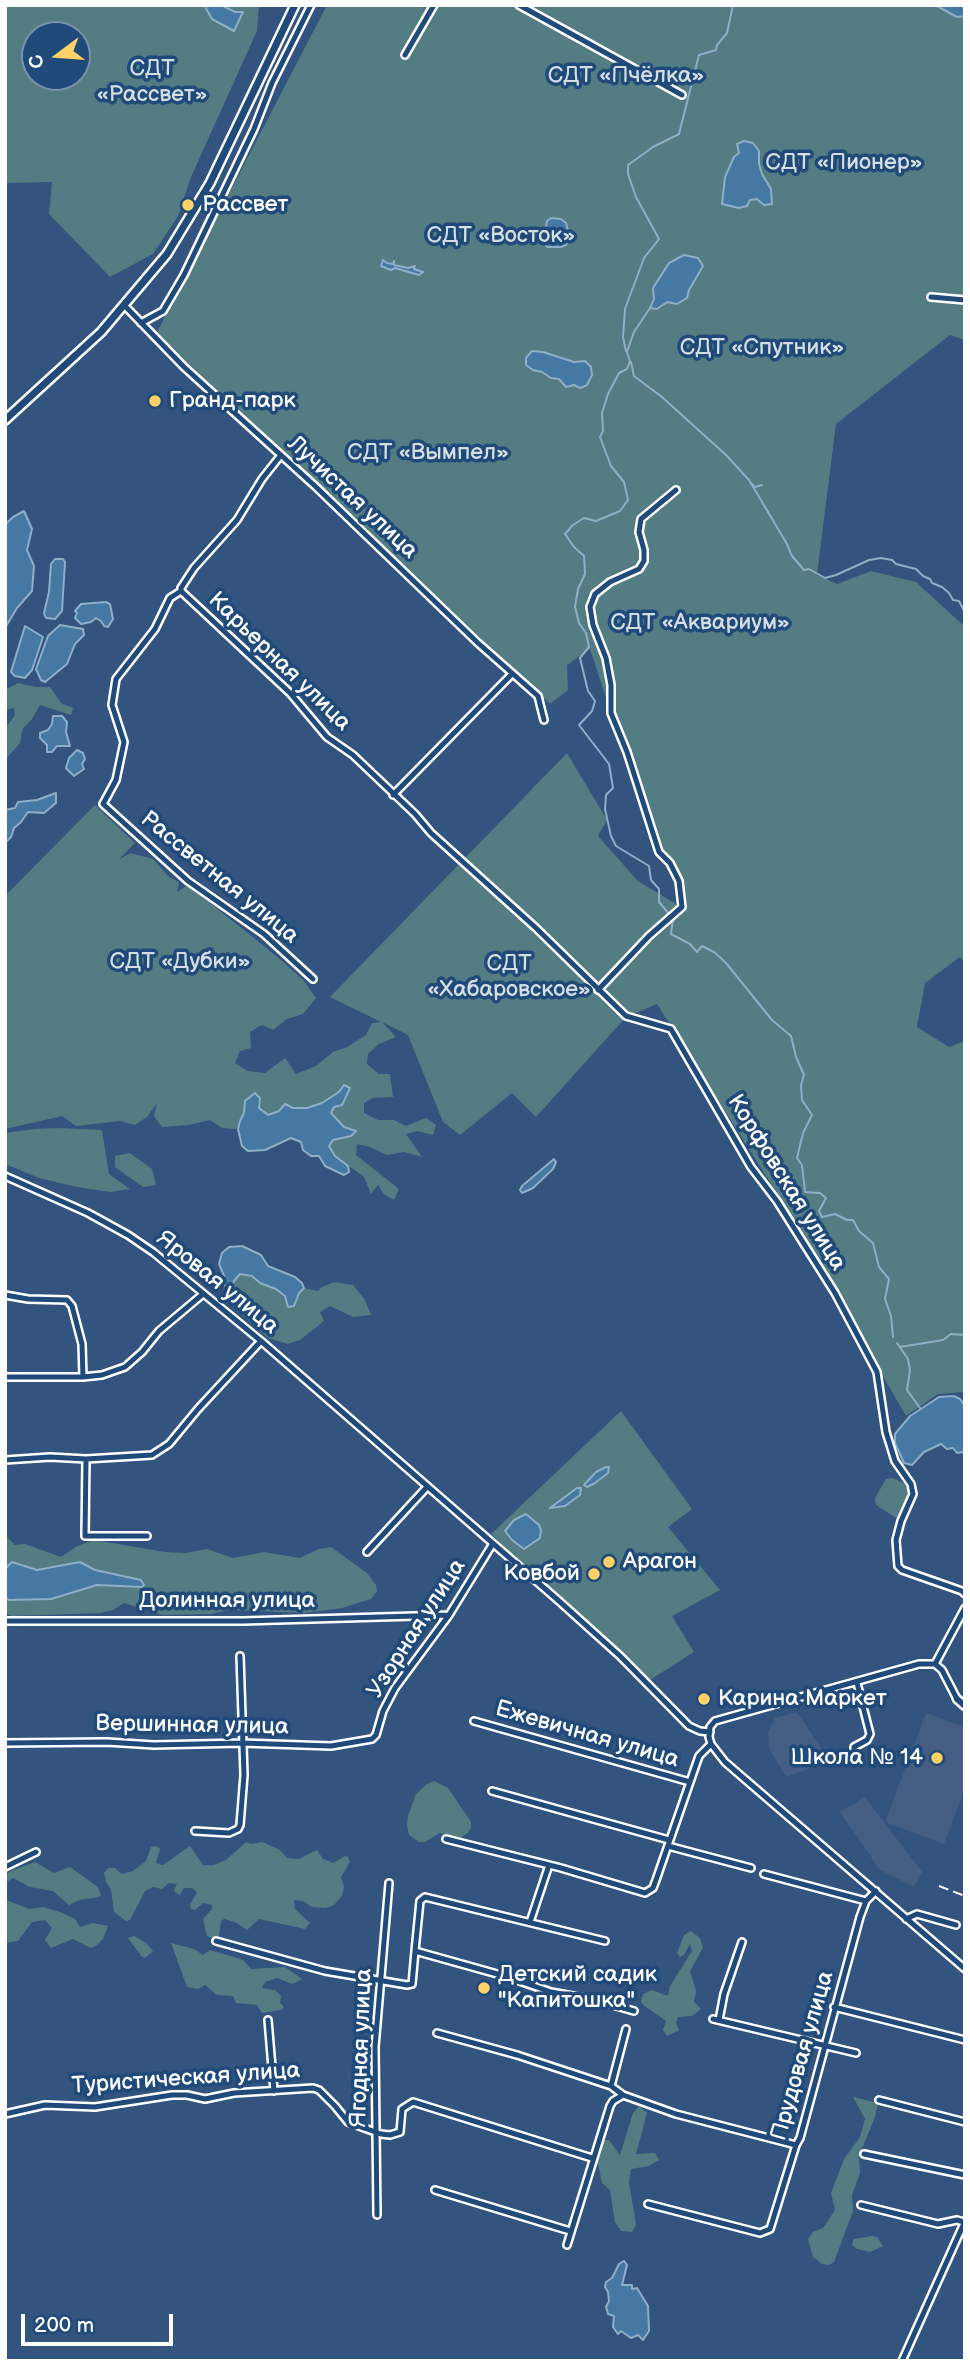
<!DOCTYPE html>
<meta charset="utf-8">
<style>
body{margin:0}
#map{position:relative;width:970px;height:2366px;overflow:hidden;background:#33547e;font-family:"Balsamiq Sans",sans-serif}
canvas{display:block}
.frame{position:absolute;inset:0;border:7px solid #fff;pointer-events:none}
.north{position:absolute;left:21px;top:21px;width:70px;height:70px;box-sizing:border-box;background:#1f4a7a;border:2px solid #7992af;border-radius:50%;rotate:254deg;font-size:19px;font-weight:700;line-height:28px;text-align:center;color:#fff}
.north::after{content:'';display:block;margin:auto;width:24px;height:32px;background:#ffd166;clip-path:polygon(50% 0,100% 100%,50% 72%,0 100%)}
.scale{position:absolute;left:21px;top:2314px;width:152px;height:32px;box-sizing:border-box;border:4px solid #fff;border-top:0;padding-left:9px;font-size:21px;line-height:24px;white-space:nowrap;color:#fff;-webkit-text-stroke:5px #1f4a7a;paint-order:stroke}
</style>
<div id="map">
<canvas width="970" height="2366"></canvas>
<div class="frame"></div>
<div class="north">С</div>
<div class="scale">200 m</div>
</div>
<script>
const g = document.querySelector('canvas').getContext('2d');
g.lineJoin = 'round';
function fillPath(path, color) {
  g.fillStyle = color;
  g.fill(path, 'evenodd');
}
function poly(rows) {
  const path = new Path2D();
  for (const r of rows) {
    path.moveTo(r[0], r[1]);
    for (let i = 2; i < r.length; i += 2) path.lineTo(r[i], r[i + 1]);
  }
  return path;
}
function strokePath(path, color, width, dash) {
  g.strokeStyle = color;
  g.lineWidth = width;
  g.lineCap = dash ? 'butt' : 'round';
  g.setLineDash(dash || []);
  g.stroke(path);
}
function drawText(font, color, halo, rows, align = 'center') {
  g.font = font + ' "Balsamiq Sans",sans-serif';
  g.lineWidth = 7;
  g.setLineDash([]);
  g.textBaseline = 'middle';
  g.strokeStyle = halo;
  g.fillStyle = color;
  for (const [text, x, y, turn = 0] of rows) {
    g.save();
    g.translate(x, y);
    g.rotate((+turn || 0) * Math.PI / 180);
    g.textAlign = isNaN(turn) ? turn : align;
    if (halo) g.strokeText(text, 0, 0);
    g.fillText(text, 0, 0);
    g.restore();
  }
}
const built = poly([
 [797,1712,821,1748,825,1763,786,1777,769,1748,768,1732,775,1718],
 [926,1713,965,1727,965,1789,944,1844,885,1822],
 [865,1797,922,1872,914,1887,880,1870,840,1812]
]);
const green = poly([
 [5,5,259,5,257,31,191,177,178,216,153,254,110,277,49,214,52,182,5,183],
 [35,35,77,35,77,77,35,77],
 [327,5,965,5,965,340,950,335,836,424,817,575,837,584,871,571,916,582,965,627,965,962,960,957,925,983,917,1027,949,1047,965,1041,965,1396,963,1392,938,1394,906,1416,780,1198,657,1004,626,1017,536,1117,512,1093,460,1135,443,1122,408,1035,382,1022,396,1037,379,1044,368,1054,367,1064,379,1074,390,1074,393,1097,373,1098,364,1103,364,1113,378,1120,394,1120,406,1126,426,1118,436,1125,433,1135,417,1131,406,1134,422,1157,404,1152,387,1155,370,1147,357,1144,356,1155,399,1189,394,1200,384,1194,378,1185,371,1194,364,1177,335,1156,329,1146,333,1140,350,1136,355,1130,344,1127,331,1113,334,1107,342,1104,350,1088,322,1103,307,1108,279,1111,268,1115,259,1108,244,1113,236,1129,222,1128,210,1120,189,1125,162,1127,154,1116,157,1103,147,1117,135,1125,120,1121,76,1126,62,1116,5,1129,5,896,95,805,135,843,119,859,131,853,153,859,169,877,179,882,177,892,188,885,281,960,304,981,316,998,303,1014,287,1019,273,1030,262,1025,250,1032,251,1048,240,1051,235,1063,248,1071,265,1073,285,1058,296,1074,316,1066,333,1052,347,1047,366,1035,372,1023,381,1022,330,997,567,753,607,820,598,836,638,881,678,905,676,878,655,848,590,649,567,665,568,690,550,704,156,334],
 [18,683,36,687,50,687,61,703,73,708,71,715,40,705,32,719,23,728,20,743,5,760,5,729,15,715,14,708,5,710,5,690],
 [58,1128,102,1130,109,1174,130,1189,110,1192,77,1187,39,1178,5,1164,5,1133,34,1129],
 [130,1153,152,1169,156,1185,143,1187,115,1167,115,1156],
 [240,1274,252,1276,260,1283,276,1289,294,1306,299,1293,304,1288,318,1291,322,1287,334,1282,353,1285,365,1300,371,1315,353,1317,330,1306,320,1312,324,1321,300,1340,288,1344,268,1338,231,1305,230,1293,234,1281],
 [621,1411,692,1509,668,1527,720,1590,672,1616,694,1652,650,1680,491,1534],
 [893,1478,905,1484,909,1494,900,1516,896,1518,876,1505,875,1498,886,1479],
 [5,1535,15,1545,25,1544,61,1557,77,1546,94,1540,165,1552,186,1553,207,1549,233,1558,264,1552,300,1558,319,1549,331,1547,367,1573,376,1585,377,1591,371,1599,342,1608,305,1613,229,1610,211,1614,162,1615,124,1603,113,1610,101,1613,12,1616,5,1613,5,1598,51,1599,97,1585,142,1587,144,1585,141,1580,95,1570,83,1563,37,1570,16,1563,5,1569],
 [434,1781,448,1788,471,1822,471,1828,468,1833,460,1838,440,1833,425,1842,419,1842,409,1835,407,1825,408,1816,416,1794,427,1784],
 [246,1842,251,1844,262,1842,280,1850,287,1858,299,1859,317,1850,323,1859,333,1863,345,1856,348,1857,350,1862,341,1877,344,1887,342,1896,334,1905,326,1908,312,1907,303,1901,294,1900,295,1909,310,1923,305,1929,259,1919,247,1930,235,1922,224,1919,221,1921,219,1936,214,1939,207,1936,203,1919,212,1909,212,1905,203,1903,195,1910,191,1909,190,1905,197,1892,192,1888,184,1888,180,1895,176,1893,174,1890,177,1884,169,1883,162,1889,153,1887,145,1891,130,1920,126,1921,114,1912,111,1889,106,1882,104,1873,108,1868,115,1868,122,1874,133,1871,146,1861,151,1847,156,1846,160,1849,156,1863,163,1865,190,1846,203,1865,214,1865,226,1860],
 [35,1862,54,1873,70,1867,98,1887,101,1895,99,1897,79,1900,69,1905,53,1891,30,1887,13,1878,5,1883,5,1875,11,1871],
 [6,1900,30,1909,43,1907,60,1912,75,1919,80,1927,93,1923,108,1926,103,1939,97,1945,91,1948,73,1939,51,1948,45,1940,52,1928,45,1920,32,1922,18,1941,5,1943],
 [691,1931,700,1938,703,1948,690,1971,696,1991,694,2002,701,2009,692,2016,678,2017,676,2023,679,2030,667,2036,663,2030,666,2021,643,2005,641,2002,643,1994,652,1990,665,1995,668,1995,670,1986,692,1951,690,1944,684,1955,680,1957,677,1953,684,1935],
 [134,1936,146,1943,153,1951,145,1958,142,1957,128,1938],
 [171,1943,194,1949,203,1955,210,1950,234,1957,243,1960,251,1969,285,1967,302,1979,292,1984,277,1978,265,1982,262,1988,275,1990,281,1996,280,2003,284,2007,281,2010,262,2013,257,2005,236,2003,233,1996,217,1995,205,1985,198,1989,187,1987],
 [853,2097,878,2103,875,2117,859,2156,860,2173,852,2195,853,2211,834,2262,829,2265,822,2264,813,2257,808,2239,813,2232,823,2228,835,2210,831,2193,844,2159,860,2137,865,2119],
 [639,2106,647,2113,636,2154,655,2153,659,2160,649,2166,631,2169,629,2182,636,2225,632,2232,621,2231,615,2222,610,2190,602,2183,596,2153,601,2140,609,2140,620,2155,633,2113],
 [872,2236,877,2237,883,2246,870,2252,857,2249,852,2245,854,2239]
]);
const water = poly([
 [204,5,221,5,235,12,243,12,234,31,212,19,204,5],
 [929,5,960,5,965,8,965,16,957,17,937,6,929,5],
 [744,141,753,143,759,151,759,164,762,174,771,189,772,204,764,205,757,199,750,200,747,206,739,208,722,204,725,177,734,157,739,153,737,144,744,141],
 [551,218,561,219,566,223,570,238,566,245,561,247,547,247,544,243,543,228,546,227,547,221,551,218],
 [684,255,698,258,703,266,689,290,687,298,677,304,667,302,657,309,650,308,654,299,653,288,669,263,684,255],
 [383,260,387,263,393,264,394,261,394,265,408,268,415,266,414,269,423,272,419,275,395,268,391,270,381,266,383,260],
 [532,351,543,352,574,362,585,361,591,367,592,375,587,385,580,388,574,385,566,387,559,379,551,378,542,372,533,370,526,365,526,358,532,351],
 [24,511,32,529,27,550,34,566,32,591,17,608,5,628,5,525,13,517,24,511],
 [55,559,63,559,65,562,62,611,55,619,46,618,44,613,49,592,51,564,55,559],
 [106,602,110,604,113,619,108,627,104,626,101,621,96,618,91,622,81,624,75,618,77,613,75,611,81,604,106,602],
 [60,625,83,629,84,635,75,644,67,664,45,682,41,680,36,669,48,636,60,625],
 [25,626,43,637,32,670,25,678,15,676,11,672,25,626],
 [53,716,62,716,67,722,66,732,70,746,57,746,52,752,47,752,47,745,40,738,40,733,48,730,52,724,53,716],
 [77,750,83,753,85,759,82,764,84,769,74,776,66,768,69,758,77,750],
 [56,793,56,803,44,813,28,812,21,822,14,828,11,837,5,843,5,810,15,808,18,802,37,800,56,793],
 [344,1085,350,1088,342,1105,334,1107,331,1113,344,1127,356,1131,351,1136,333,1140,329,1146,335,1156,348,1166,349,1172,344,1175,325,1166,319,1156,311,1156,303,1150,301,1142,291,1138,265,1150,248,1151,242,1146,238,1129,240,1121,244,1113,245,1101,255,1093,260,1098,259,1108,268,1115,279,1111,285,1104,293,1108,307,1108,322,1103,339,1092,344,1085],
 [554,1159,556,1162,553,1169,533,1188,522,1193,520,1190,522,1186,554,1159],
 [242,1246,261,1255,268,1266,295,1277,302,1283,304,1288,299,1293,294,1306,288,1307,285,1296,276,1289,260,1283,252,1276,240,1274,234,1281,232,1287,227,1288,223,1283,224,1276,219,1264,222,1253,229,1247,242,1246],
 [954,1396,960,1399,965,1406,965,1455,963,1452,957,1453,953,1448,947,1449,941,1444,924,1452,912,1465,904,1463,895,1443,895,1434,910,1416,939,1397,954,1396],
 [606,1467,609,1467,608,1473,595,1483,587,1487,584,1485,596,1472,606,1467],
 [577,1488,581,1488,580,1495,565,1506,550,1508,577,1488],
 [526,1514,539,1525,541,1530,540,1538,524,1549,512,1540,505,1531,514,1520,526,1514],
 [12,1562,37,1570,80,1562,95,1570,141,1580,144,1585,142,1587,97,1585,51,1599,9,1600,5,1598,5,1569,12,1562],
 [624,2261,627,2265,622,2285,632,2285,632,2289,637,2288,648,2306,649,2331,643,2340,638,2335,631,2338,621,2331,618,2334,613,2327,614,2316,608,2314,606,2307,609,2301,608,2292,605,2287,606,2282,612,2278,619,2264,624,2261]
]);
const stream = poly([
 [650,308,634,332,627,352,630,361,627,369,619,373,608,394,602,413,603,431,600,437,611,466,624,482,628,500,620,511,596,521,584,518,573,525,565,534,574,547,584,556,585,574,578,589,575,607,579,623,586,633,589,647,580,658,588,691,595,701,592,711,579,725,609,764,613,788,606,795,605,809,611,836,616,846,649,866,651,880,659,889,659,902,669,914],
 [626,351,623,337,625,309,644,258,659,239,636,197,628,174,628,165,653,147,679,134,699,55,716,50,717,45,727,33,733,5],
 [631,362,634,376,662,397,726,455,749,480,787,544,792,556,804,570,809,569,825,578,836,575,869,560,881,558,892,560,896,564,916,569,923,576,930,579,932,583,942,587,949,593,953,600,959,601,965,613],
 [751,483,755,487,762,485],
 [673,918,671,934,690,944,697,952,702,946,714,952,726,963,772,1020,791,1036,796,1057,804,1075,801,1085,802,1100,812,1115,803,1133,797,1158,802,1165,805,1192,820,1193,826,1198,819,1211,822,1217,835,1214,847,1220,853,1220,859,1231,873,1243,879,1267,889,1279,885,1299,891,1316,893,1337],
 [897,1343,908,1359,910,1370,907,1390,920,1408],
 [900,1347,943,1340,951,1334,965,1335]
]);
const minor = poly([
 [519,5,682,95],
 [405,55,434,5],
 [931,297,965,300],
 [125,306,184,367,315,486,478,643,538,696,544,720],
 [141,323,163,311,184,275,254,129,272,83,311,5],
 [181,591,290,693,327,737,353,755,415,814,431,833,536,928,626,1016,671,1029,751,1167,777,1201,835,1293,877,1372,886,1432,895,1461,911,1484,913,1494,901,1521,896,1540,898,1566,902,1570,962,1591,965,1594],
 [181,591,170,598,155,629,116,679,112,705,124,742,116,780,103,804,188,881,264,934,313,979],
 [181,591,181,588,194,568,237,520,262,479,281,455],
 [393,795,512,674],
 [598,990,649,936,682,907,679,881,670,863,659,852,627,752,611,713,611,685,606,658,593,625,590,607,595,594,610,582,639,569,644,561,644,550,639,532,641,519,676,490],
 [5,1176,88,1213,128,1235,153,1252,261,1341,559,1601,620,1656,689,1726,700,1731,710,1732],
 [5,1295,28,1299,67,1300,72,1306,82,1344,83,1377],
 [5,1377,83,1377,102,1375,125,1367,142,1352,159,1331,203,1294],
 [86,1459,85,1536,147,1536],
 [5,1460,50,1457,86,1459,152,1455,169,1444,198,1409,261,1341],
 [367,1552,427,1487],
 [5,1621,243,1621,449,1615],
 [935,1664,965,1608],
 [957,1699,942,1670,935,1664,919,1664,715,1721,710,1727,709,1737,711,1744,725,1762,965,1969],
 [474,1721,690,1782],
 [5,1743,107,1742,154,1745,242,1743,331,1746,372,1739,376,1735,383,1711,395,1688,449,1615,492,1545],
 [854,1759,854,1747,867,1740,870,1734,857,1683],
 [492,1791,669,1840],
 [195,1831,229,1833,238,1829,240,1825,244,1775,240,1656],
 [446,1839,561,1868,645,1893,653,1888,656,1880,699,1756,711,1744],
 [668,1846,751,1868],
 [5,1867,36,1852],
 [764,1874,866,1901],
 [906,1919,917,1914,956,1925],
 [530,1922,549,1865],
 [216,1941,325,1971,407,1985,412,1984,415,1951,508,1977,551,1992,595,2000,634,2011],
 [415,1951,420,1901,425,1897,605,1941],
 [834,2007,965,2040],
 [713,2019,856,2053],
 [268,2020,274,2091],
 [719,2020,724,1994,742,1942],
 [437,2033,517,2055,611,2086,623,2095,676,2114,796,2145],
 [611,2086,626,2029],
 [879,2100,965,2122],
 [5,2114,45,2105,95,2107,172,2095,187,2095,205,2099,234,2093,313,2088,319,2090,335,2106,348,2122,381,2134,390,2135,400,2132,402,2109,413,2102,592,2158],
 [864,2154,965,2175],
 [435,2190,570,2231],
 [648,2204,760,2233,770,2229,796,2145,800,2138,860,1917,866,1901,876,1891],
 [861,2205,938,2224,957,2220,964,2222],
 [377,2215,375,2047,389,1883],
 [567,2245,610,2106,613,2101,623,2095],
 [902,2361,965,2221]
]);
const major = poly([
 [957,1699,965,1706]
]);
const highway = poly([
 [5,420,101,332,167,254,210,183,295,5]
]);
const rail = poly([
 [939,1886,965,1896]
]);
const markers = [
 [188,205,7,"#ffd166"],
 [155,401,7,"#ffd166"],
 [609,1562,7,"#ffd166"],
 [594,1574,7,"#ffd166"],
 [704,1699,7,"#ffd166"],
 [937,1758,7,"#ffd166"],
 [484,1988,7,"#ffd166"]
];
const parkNames = [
 ["СДТ",152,69],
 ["«Рассвет»",152,95],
 ["СДТ «Пчёлка»",626,76],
 ["СДТ «Пионер»",844,163],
 ["СДТ «Восток»",501,236],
 ["СДТ «Спутник»",762,348],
 ["СДТ «Вымпел»",428,453],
 ["СДТ «Аквариум»",700,623],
 ["СДТ «Дубки»",180,962],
 ["СДТ",509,964],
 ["«Хабаровское»",509,990]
];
const poiNames = [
 ["Рассвет",202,205],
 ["Гранд-парк",169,401],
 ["Арагон",623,1562],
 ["Ковбой",580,1574,"right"],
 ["Карина Маркет",718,1699],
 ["Школа № 14",923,1758,"right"],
 ["Детский садик",498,1975],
 ["\"Капитошка\"",498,2001]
];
const streetNames = [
 ["Лучистая улица",352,498,43],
 ["Карьерная улица",279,662,44],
 ["Рассветная улица",219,878,39],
 ["Корфовская улица",786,1183,58],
 ["Яровая улица",217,1283,39],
 ["Долинная улица",227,1601],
 ["Узорная улица",417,1629,-57],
 ["Вершинная улица",192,1726,1],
 ["Ежевичная улица",587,1735,16],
 ["Ягодная улица",362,2048,-88],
 ["Прудовая улица",803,2056,-74],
 ["Туристическая улица",186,2079,-4]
];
fillPath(built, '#455e84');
fillPath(green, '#547c83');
fillPath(water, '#4578a2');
strokePath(water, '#8faec7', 2);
strokePath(stream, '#8faec7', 2);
strokePath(minor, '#fff', 10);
strokePath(major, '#fff', 11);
strokePath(highway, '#fff', 12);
strokePath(minor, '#1f4a7a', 5);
strokePath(major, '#1f4a7a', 6);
strokePath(highway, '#1f4a7a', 7);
strokePath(rail, '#fff', 2, [10, 5]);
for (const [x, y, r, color] of markers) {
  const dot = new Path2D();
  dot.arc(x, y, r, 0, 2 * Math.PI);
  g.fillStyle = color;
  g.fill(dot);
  strokePath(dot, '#1f4a7a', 2.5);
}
drawText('23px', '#d4dee0', '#1f4a7a', parkNames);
drawText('23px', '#fff', '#1f4a7a', poiNames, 'left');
drawText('23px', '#fff', '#1f4a7a', streetNames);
</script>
